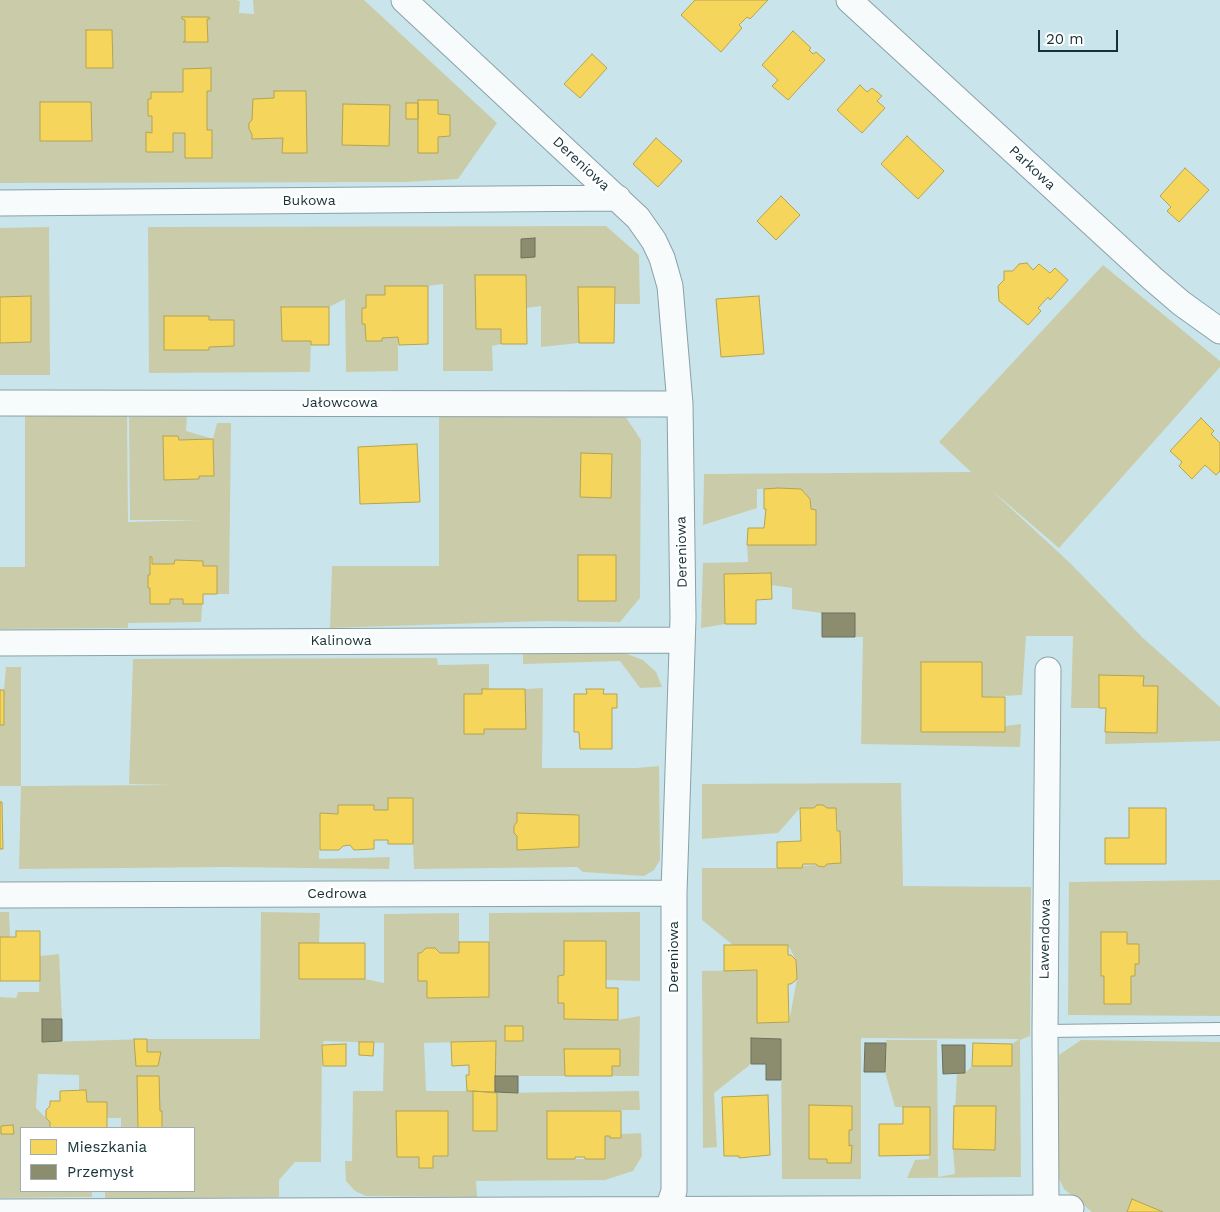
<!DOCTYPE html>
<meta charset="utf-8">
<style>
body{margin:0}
#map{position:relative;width:1220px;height:1212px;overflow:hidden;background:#c9e5eb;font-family:"Work Sans",sans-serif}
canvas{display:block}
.legend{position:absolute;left:20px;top:1127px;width:175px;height:65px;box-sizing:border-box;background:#fff;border:1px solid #a2adaf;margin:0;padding:6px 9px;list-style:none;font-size:15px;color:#163137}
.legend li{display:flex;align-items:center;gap:10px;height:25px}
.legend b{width:25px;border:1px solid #a2adaf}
.scale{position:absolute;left:1038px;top:30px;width:80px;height:22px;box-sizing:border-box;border:2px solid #163137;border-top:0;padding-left:6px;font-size:15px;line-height:18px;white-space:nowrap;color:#163137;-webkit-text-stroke:4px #fff;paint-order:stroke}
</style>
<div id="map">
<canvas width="1220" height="1212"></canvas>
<ul class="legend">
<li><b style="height:14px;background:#f6d55c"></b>Mieszkania</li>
<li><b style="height:14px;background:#8c8c6e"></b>Przemysł</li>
</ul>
<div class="scale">20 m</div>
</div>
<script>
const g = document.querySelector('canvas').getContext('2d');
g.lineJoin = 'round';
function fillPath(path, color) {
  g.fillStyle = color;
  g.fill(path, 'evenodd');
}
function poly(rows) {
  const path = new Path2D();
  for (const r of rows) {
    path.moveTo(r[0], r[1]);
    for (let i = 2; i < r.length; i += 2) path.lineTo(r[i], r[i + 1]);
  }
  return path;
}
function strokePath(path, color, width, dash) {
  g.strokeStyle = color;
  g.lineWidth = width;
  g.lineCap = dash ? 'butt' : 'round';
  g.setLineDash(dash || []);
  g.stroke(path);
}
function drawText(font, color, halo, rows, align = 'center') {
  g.font = font + ' "Work Sans",sans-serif';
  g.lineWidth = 5;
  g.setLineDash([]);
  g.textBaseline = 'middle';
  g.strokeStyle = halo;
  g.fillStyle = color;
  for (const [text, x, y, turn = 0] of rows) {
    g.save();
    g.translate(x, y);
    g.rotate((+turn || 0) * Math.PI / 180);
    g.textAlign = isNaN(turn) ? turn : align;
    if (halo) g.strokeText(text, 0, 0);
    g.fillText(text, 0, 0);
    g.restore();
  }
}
const green = poly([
 [0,0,236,0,240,1,239,13,254,14,253,0,364,0,497,123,458,179,405,182,0,183],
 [606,226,639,255,640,304,615,304,615,287,579,343,541,347,541,306,526,308,526,275,475,275,476,328,501,329,501,344,492,346,493,371,443,371,443,284,428,286,385,286,385,295,366,295,366,308,362,308,362,323,365,324,366,341,382,341,382,338,398,337,398,371,346,372,345,299,329,307,281,307,282,341,311,341,310,372,149,373,148,227],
 [49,227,50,375,0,375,0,228],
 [1103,265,1220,361,1220,367,1059,548,989,488,1070,563,1143,638,1220,707,1220,741,1105,744,1106,708,1071,708,1073,636,1026,636,1022,695,982,697,921,662,921,732,1004,732,1005,726,1021,724,1020,747,861,744,863,637,855,637,855,613,822,613,792,609,792,588,771,585,771,573,724,574,725,624,701,628,703,563,748,562,747,545,816,544,816,510,811,509,810,499,801,489,757,489,757,508,703,525,704,474,971,472,939,442],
 [439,411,623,413,641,440,640,598,620,622,543,621,330,628,332,566,439,566],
 [127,414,128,522,201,520,130,520,129,417,187,416,186,431,213,439,217,423,231,423,229,594,203,594,201,622,128,623,128,628,0,629,0,567,25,567,25,416],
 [163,436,178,436,179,440,213,439,214,475,199,476,198,479,164,480],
 [611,651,627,654,643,660,656,672,662,687,640,688,620,661,523,664,523,653],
 [437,658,438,665,489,664,489,689,482,689,484,729,525,729,525,689,543,688,542,768,636,768,659,766,660,860,654,870,644,876,583,872,577,867,414,869,413,844,388,798,388,810,374,810,338,805,338,814,320,813,319,859,390,857,389,869,226,867,19,869,21,786,0,786,0,725,4,724,4,690,6,667,21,667,21,786,174,785,129,784,133,659],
 [901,783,903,886,1031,887,1030,1036,1020,1040,1021,1177,907,1178,915,1160,929,1159,930,1107,895,1107,885,1072,886,1040,937,1040,938,1177,955,1174,953,1149,957,1074,965,1073,972,1066,1012,1066,1012,1044,1019,1039,861,1038,861,1179,782,1179,781,1039,751,1038,751,1064,714,1093,717,1147,703,1148,702,971,757,970,757,1023,789,1022,797,979,796,960,788,945,733,945,702,920,702,868,777,868,841,863,836,808,800,808,778,833,702,839,702,784],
 [1220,880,1220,1016,1068,1015,1069,882],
 [0,912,9,912,10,937,0,937],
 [261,912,320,913,319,943,299,943,299,979,365,979,384,983,384,914,459,913,459,953,440,953,435,948,426,948,421,953,418,953,418,981,427,981,427,998,489,997,489,913,640,912,640,981,606,980,606,941,564,941,564,975,558,976,558,1002,564,1003,564,1019,618,1020,640,1016,639,1076,612,1076,612,1066,620,1066,619,1049,565,1049,565,1076,495,1076,496,1041,424,1043,426,1091,473,1091,473,1131,497,1131,497,1093,639,1091,640,1110,547,1111,547,1159,605,1159,605,1136,610,1136,610,1138,621,1138,621,1134,641,1133,642,1156,633,1171,605,1180,476,1181,477,1197,366,1196,355,1191,346,1181,345,1161,352,1161,353,1091,383,1091,384,1043,324,1041,322,1045,321,1162,295,1162,279,1180,279,1197,105,1199,105,1191,194,1191,194,1128,121,1128,121,1118,107,1118,106,1102,87,1102,86,1090,79,1090,79,1075,38,1074,36,1108,50,1122,50,1128,21,1128,21,1191,92,1191,92,1197,0,1198,0,997,16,998,18,992,39,992,40,956,59,954,62,1019,42,1019,43,1042,147,1039,260,1039],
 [1081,1040,1220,1042,1220,1212,1092,1212,1064,1189,1057,1174,1059,1055]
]);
const homes = poly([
 [695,0,768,0,750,19,747,17,739,25,742,28,721,52,681,15,695,0],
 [182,17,209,17,210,19,207,19,208,42,183,42,185,41,185,20,182,19,182,17],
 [86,30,112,30,113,68,86,68,86,30],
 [793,31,811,48,809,50,813,54,816,52,825,60,788,100,772,86,778,80,762,65,793,31],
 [592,54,607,68,580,98,564,84,592,54],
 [211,68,211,91,207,91,207,130,212,130,212,158,185,158,185,133,173,133,173,152,146,152,146,132,152,133,152,116,148,116,148,99,151,99,151,92,183,92,183,69,211,68],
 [860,85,867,92,872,88,882,96,877,101,885,108,862,133,837,110,860,85],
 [274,91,306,91,307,153,282,153,283,138,252,139,252,134,249,129,249,123,252,120,253,99,274,98,274,91],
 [418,100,438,100,438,114,450,115,450,136,438,137,438,153,418,153,418,100],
 [40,102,91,102,92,141,40,141,40,102],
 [406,103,418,103,418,119,406,119,406,103],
 [343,104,390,105,389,146,342,145,343,104],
 [907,136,944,171,918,199,881,164,907,136],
 [656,138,682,161,658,187,633,164,656,138],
 [1185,168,1209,190,1179,222,1167,211,1171,207,1160,196,1185,168],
 [781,196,800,215,776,240,757,221,781,196],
 [1027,263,1033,270,1039,264,1050,273,1055,268,1068,280,1050,300,1048,297,1038,308,1041,311,1028,325,999,301,998,286,1004,280,1004,271,1013,271,1019,264,1027,263],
 [475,275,526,275,527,344,501,344,501,329,476,329,475,275],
 [385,286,428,286,428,344,399,345,398,337,382,338,382,341,366,341,365,324,362,324,362,308,366,308,366,295,385,295,385,286],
 [578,287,615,287,614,343,579,343,578,287],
 [31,296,31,342,0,343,0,297,31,296],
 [759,296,764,354,721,357,716,299,759,296],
 [281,307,329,307,329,345,311,345,311,341,282,341,281,307],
 [164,316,209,316,209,320,234,320,234,346,209,347,209,350,164,350,164,316],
 [1201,418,1214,431,1211,434,1220,443,1220,471,1216,475,1205,465,1192,479,1179,466,1182,462,1170,451,1201,418],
 [163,436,178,436,179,440,213,439,214,476,199,476,199,479,164,480,163,436],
 [417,444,420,502,360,504,358,447,417,444],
 [581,453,612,454,611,498,580,497,581,453],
 [778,488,801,489,810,499,811,509,816,510,816,545,747,545,748,528,764,528,766,509,764,509,764,489,778,488],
 [578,555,616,555,616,601,578,601,578,555],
 [150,557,152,557,152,564,174,564,175,560,203,561,203,566,217,566,217,594,203,594,203,604,183,604,183,599,170,599,170,604,150,604,150,588,148,588,148,575,150,575,150,557],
 [771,573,772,599,756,600,756,624,725,624,724,574,771,573],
 [921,662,982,662,982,697,1005,697,1005,732,921,732,921,662],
 [1099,675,1144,676,1143,686,1158,686,1157,733,1105,732,1106,708,1099,708,1099,675],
 [482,689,525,689,526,729,484,729,484,734,464,734,464,694,482,694,482,689],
 [586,689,604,689,603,694,617,694,617,708,612,708,612,749,580,749,579,732,574,732,574,694,587,694,586,689],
 [0,690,4,690,4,725,0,725,0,690],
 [388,798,413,798,413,844,388,844,388,840,374,840,374,849,354,850,350,845,343,846,339,850,320,850,320,813,338,814,338,805,374,805,374,810,388,810,388,798],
 [0,802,2,802,3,849,0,849,0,802],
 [817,805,823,805,827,808,836,808,837,831,840,831,841,863,827,864,824,867,818,866,816,864,803,864,802,868,777,868,777,842,801,841,800,808,814,808,817,805],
 [1129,808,1166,808,1166,864,1105,864,1105,838,1129,838,1129,808],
 [517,813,579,815,579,847,517,850,517,836,514,833,514,826,517,822,517,813],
 [16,931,40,931,40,981,0,981,0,937,16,937,16,931],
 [1101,932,1127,932,1127,944,1139,944,1139,964,1135,964,1135,976,1131,976,1131,1004,1104,1004,1104,976,1101,976,1101,932],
 [564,941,606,941,606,988,618,988,618,1020,564,1019,564,1003,558,1003,558,976,564,975,564,941],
 [459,942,489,942,489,997,427,998,427,981,418,981,418,953,421,953,426,948,435,948,440,953,459,953,459,942],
 [299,943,365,943,365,979,299,979,299,943],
 [724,945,788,945,788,955,791,955,796,960,797,979,791,984,788,984,789,1022,757,1023,757,970,724,971,724,945],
 [505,1026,523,1026,523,1041,505,1041,505,1026],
 [134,1039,147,1039,147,1052,161,1052,158,1066,136,1066,134,1039],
 [496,1041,495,1092,467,1091,466,1075,469,1075,469,1065,452,1066,451,1042,496,1041],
 [359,1042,374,1042,373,1056,359,1055,359,1042],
 [973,1043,1012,1044,1012,1066,972,1066,973,1043],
 [346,1044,346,1066,323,1066,322,1045,346,1044],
 [564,1049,620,1049,620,1066,612,1066,612,1076,565,1076,564,1049],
 [137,1076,159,1076,160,1111,162,1111,162,1128,138,1128,137,1076],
 [86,1090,87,1102,107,1102,107,1128,50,1128,50,1122,46,1118,46,1110,50,1106,50,1101,60,1101,60,1091,86,1090],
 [473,1091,497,1093,497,1131,473,1131,473,1091],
 [768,1095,770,1155,739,1158,739,1156,724,1156,722,1097,768,1095],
 [809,1105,852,1106,852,1130,849,1130,849,1146,852,1145,851,1163,827,1163,827,1159,809,1159,809,1105],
 [954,1106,996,1106,995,1150,953,1149,954,1106],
 [903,1107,930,1107,930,1155,879,1156,879,1124,903,1124,903,1107],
 [396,1111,448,1111,448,1156,433,1156,433,1168,419,1168,419,1157,397,1157,396,1111],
 [547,1111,621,1111,621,1138,610,1138,610,1136,605,1136,605,1159,585,1159,585,1157,575,1157,575,1159,547,1159,547,1111],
 [13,1125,14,1134,1,1134,1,1126,13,1125],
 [1132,1199,1163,1212,1127,1212,1132,1199]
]);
const industry = poly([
 [535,238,535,257,521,258,521,239,535,238],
 [822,613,855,613,855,637,822,637,822,613],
 [42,1019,62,1019,62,1041,42,1042,42,1019],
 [751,1038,781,1039,781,1080,766,1080,766,1064,751,1064,751,1038],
 [865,1043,886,1043,885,1072,864,1072,865,1043],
 [942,1045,965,1045,965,1073,943,1074,942,1045],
 [495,1076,518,1076,518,1093,495,1092,495,1076]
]);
const lane = poly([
 [1045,1031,1220,1029]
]);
const street = poly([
 [404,0,638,218,654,241,662,258,670,286,680,404,683,618,674,893,674,1191,667,1212],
 [849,0,1153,279,1181,303,1220,331],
 [0,203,618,198],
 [0,403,680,404],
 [0,643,682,640],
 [0,895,674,893],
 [1046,1208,1045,1031,1048,670],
 [0,1212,1071,1208]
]);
const streetNames = [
 ["Dereniowa",581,164,43],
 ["Parkowa",1032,168,43],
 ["Bukowa",309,201],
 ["Jałowcowa",340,403],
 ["Dereniowa",682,552,-91],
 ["Kalinowa",341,641],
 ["Cedrowa",337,894],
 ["Lawendowa",1045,939,-89],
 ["Dereniowa",674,957,-90]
];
fillPath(green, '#cacca9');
fillPath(homes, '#f6d55c');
strokePath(homes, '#b3a451', 1);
fillPath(industry, '#8c8c6e');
strokePath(industry, '#69715e', 1);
strokePath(lane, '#89a1a7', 14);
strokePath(street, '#89a1a7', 27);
strokePath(lane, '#f7fbfc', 12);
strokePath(street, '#f7fbfc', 25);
drawText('14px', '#163137', '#fff', streetNames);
</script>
